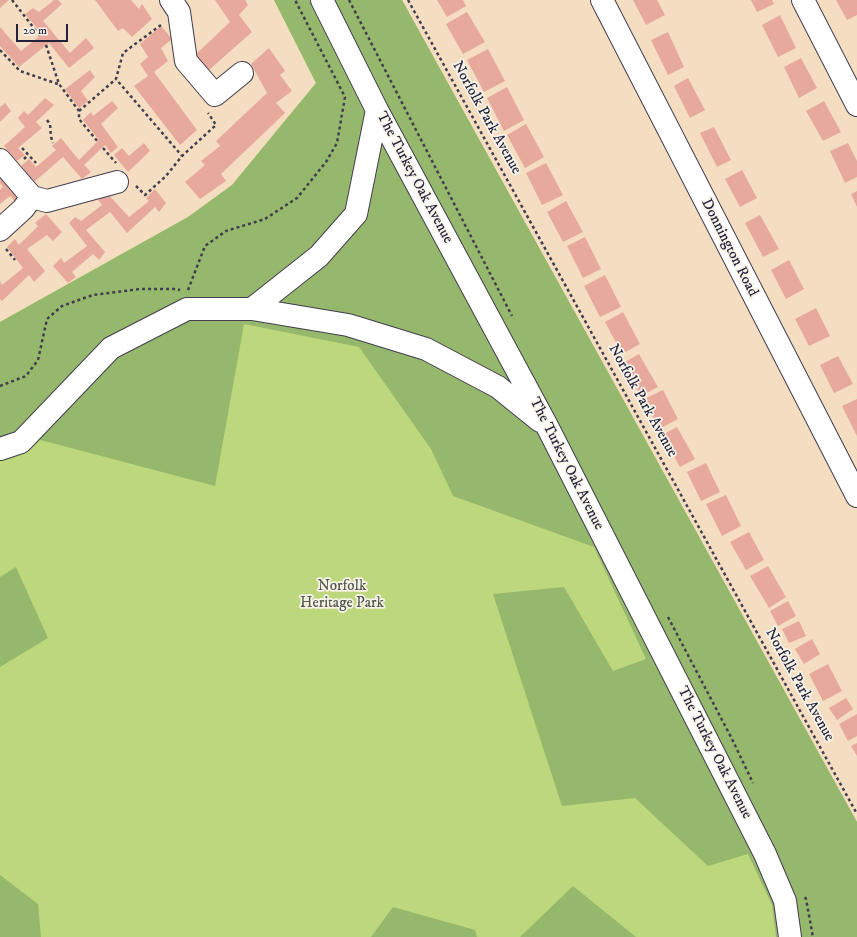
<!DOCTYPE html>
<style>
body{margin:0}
#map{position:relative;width:857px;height:937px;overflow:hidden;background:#f4ddc0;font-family:"IM FELL DW Pica",serif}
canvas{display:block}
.scale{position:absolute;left:16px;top:24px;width:52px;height:18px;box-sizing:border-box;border:2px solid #22223b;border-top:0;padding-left:5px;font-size:12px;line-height:14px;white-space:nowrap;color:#22223b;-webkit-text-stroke:3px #f7f3e8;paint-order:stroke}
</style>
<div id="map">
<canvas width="857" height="937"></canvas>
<div class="scale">20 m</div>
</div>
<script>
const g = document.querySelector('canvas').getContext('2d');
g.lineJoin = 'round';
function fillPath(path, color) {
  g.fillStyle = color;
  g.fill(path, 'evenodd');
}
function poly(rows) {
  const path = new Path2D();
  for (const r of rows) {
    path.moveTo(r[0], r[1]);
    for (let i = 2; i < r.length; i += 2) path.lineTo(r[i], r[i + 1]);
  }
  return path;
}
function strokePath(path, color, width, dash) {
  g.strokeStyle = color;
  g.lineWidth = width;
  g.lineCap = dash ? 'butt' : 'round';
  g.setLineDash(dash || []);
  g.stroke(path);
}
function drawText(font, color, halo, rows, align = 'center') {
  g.font = font + ' "IM FELL DW Pica",serif';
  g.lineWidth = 3.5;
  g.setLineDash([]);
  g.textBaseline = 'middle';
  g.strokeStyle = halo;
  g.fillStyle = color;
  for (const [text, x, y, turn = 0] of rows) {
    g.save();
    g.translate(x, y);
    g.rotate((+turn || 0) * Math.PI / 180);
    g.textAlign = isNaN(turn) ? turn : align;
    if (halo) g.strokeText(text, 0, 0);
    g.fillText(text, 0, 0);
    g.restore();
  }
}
const green = poly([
 [274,0,402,0,857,822,857,937,0,937,0,322,188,217,232,185,316,83]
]);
const forest = poly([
 [274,0,402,0,857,822,857,937,776,937,772,905,748,854,708,866,635,798,562,806,493,594,564,587,613,671,646,659,594,547,453,496,431,449,359,347,244,324,215,486,14,433,0,437,0,322,188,217,232,185,316,83],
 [16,567,48,638,0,667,0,577],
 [0,875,38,904,41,937,0,937],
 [573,886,636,937,520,937],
 [393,907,475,930,477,937,371,937]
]);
const building = poly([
 [0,0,9,0,0,8],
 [54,0,58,0,62,4,43,21,70,53,86,38,94,48,69,68,49,43,19,67,0,46,0,27,21,51,42,34,25,14,33,8,39,12],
 [95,0,131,0,139,9,142,4,152,19,132,37,123,28,118,31],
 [215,0,245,0,248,5,239,15,252,32,209,70,195,55,230,22],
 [437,0,463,0,466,6,447,17],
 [633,0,657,0,665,15,646,25],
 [751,0,772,0,774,4,757,12],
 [836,0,857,0,857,15,847,20],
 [467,12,485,42,463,54,446,24],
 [780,15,796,48,778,57,762,25],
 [161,26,172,39,161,48,168,61,154,72,197,130,180,145,134,86,148,76,140,64,148,57,140,44],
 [668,32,684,67,668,75,651,40],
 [269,48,285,71,280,75,292,91,276,103,285,113,221,174,226,181,200,199,185,182,205,165,201,161,220,146,216,141,267,93,251,64],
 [488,49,505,81,484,92,467,60],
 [801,58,817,88,799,98,784,67],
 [90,70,95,77,81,91,88,101,79,108,65,89],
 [688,78,705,110,690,118,674,86],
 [507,87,524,120,504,131,487,98],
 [45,98,54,105,36,122,42,128,18,148,25,155,17,161,4,146,25,127,18,118,24,111,28,115],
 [112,101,118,108,101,124,118,147,111,153,105,145,84,165,91,172,82,179,63,157,33,183,21,166,29,159,36,167,56,150,52,146,61,138,79,160,99,140,83,120,91,112,93,116],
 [824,101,841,132,823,141,806,111],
 [5,103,11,111,0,122,0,107],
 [526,124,544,157,525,168,507,135],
 [714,127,731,160,717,167,700,133],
 [144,143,150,151,128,172,114,155,122,148,129,156],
 [848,143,857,161,857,177,845,183,830,151],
 [546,163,563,195,542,205,526,173],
 [0,165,24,194,15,201,10,196,0,204,0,190,3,187,0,183],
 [742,170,757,198,740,207,725,179],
 [155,189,166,203,159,212,155,207,127,233,110,212,86,230,105,252,99,260,93,254,72,272,76,277,68,283,53,266,61,258,64,263,87,246,69,223,75,217,81,221,102,205,98,200,107,193,129,217,149,201,146,198],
 [857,191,857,207,851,194],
 [566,201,583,232,563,242,547,212],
 [46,214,62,232,53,241,47,235,27,249,45,271,34,282,29,275,2,301,0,299,0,281,2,285,23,268,7,247,15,239,19,245,38,226,35,223],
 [760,215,779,249,763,257,745,223],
 [585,237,601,269,583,278,567,246],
 [789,260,804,289,786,299,771,270],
 [605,275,621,307,600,317,584,286],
 [816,308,830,336,809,346,795,319],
 [623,312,640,344,622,354,605,322],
 [639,354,658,387,641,396,623,363],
 [838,356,853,384,834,393,820,365],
 [663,390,678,419,659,429,644,399],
 [857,399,857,436,842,406],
 [677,427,695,459,680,467,662,435],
 [706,463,720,492,701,501,687,472],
 [726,495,741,526,722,536,706,504],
 [749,532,764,560,746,570,730,542],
 [768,566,786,597,769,608,750,576],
 [788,601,796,616,778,626,770,611],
 [799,621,806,636,789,643,782,629],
 [812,639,820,654,804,664,795,649],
 [828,664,842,691,823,701,809,674],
 [846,698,853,709,837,720,829,708],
 [857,714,857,736,848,741,839,724],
 [857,743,857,756,851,746]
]);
const path = poly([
 [12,0,40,36],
 [349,0,512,316],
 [408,0,857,814],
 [161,25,123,53,116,79,182,156],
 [46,45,59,84,79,111,79,119,98,142],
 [0,50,20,71,58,84],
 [79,111,116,79],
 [47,120,50,124,51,137,53,143],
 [22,148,36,163],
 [103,148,116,163],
 [24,159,28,155],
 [136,186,145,195,166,176,182,156,216,125,208,113],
 [6,249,15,260],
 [188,290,205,246,226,231,265,219,297,198,326,162,337,143,345,97,295,0],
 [0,386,26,376,38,360,47,319,62,306,93,295,140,289,176,289,180,290],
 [668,617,732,739,753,783],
 [805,897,806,899,813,937]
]);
const minor = poly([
 [171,0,179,12,186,61,215,95,242,73],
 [322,0,377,110,547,426,765,854,785,901,790,937],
 [602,0,857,496],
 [803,0,857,105],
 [0,160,32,197,47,201,117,182],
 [0,230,23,209,32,197],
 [252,309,319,256,356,214,377,110],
 [0,449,21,442,111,348,187,309,252,309,348,325,426,349,498,387,540,421]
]);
const streetNames = [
 ["Norfolk Park Avenue",486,118,61],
 ["The Turkey Oak Avenue",414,178,62],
 ["Donnington Road",729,248,63],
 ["Norfolk Park Avenue",642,401,61],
 ["The Turkey Oak Avenue",566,464,63],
 ["Norfolk Park Avenue",799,685,61],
 ["The Turkey Oak Avenue",714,753,63]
];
const parkNames = [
 ["Norfolk",342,587],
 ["Heritage Park",342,604]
];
fillPath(green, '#bdd77c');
fillPath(forest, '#96b86c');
fillPath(building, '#e8a99d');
strokePath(minor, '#423e4f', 24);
strokePath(path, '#423e4f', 2.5, [3, 3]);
strokePath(minor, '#fff', 22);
drawText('15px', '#22223b', '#f7f3e8', streetNames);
drawText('15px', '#50584e', '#f7f3e8', parkNames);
</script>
